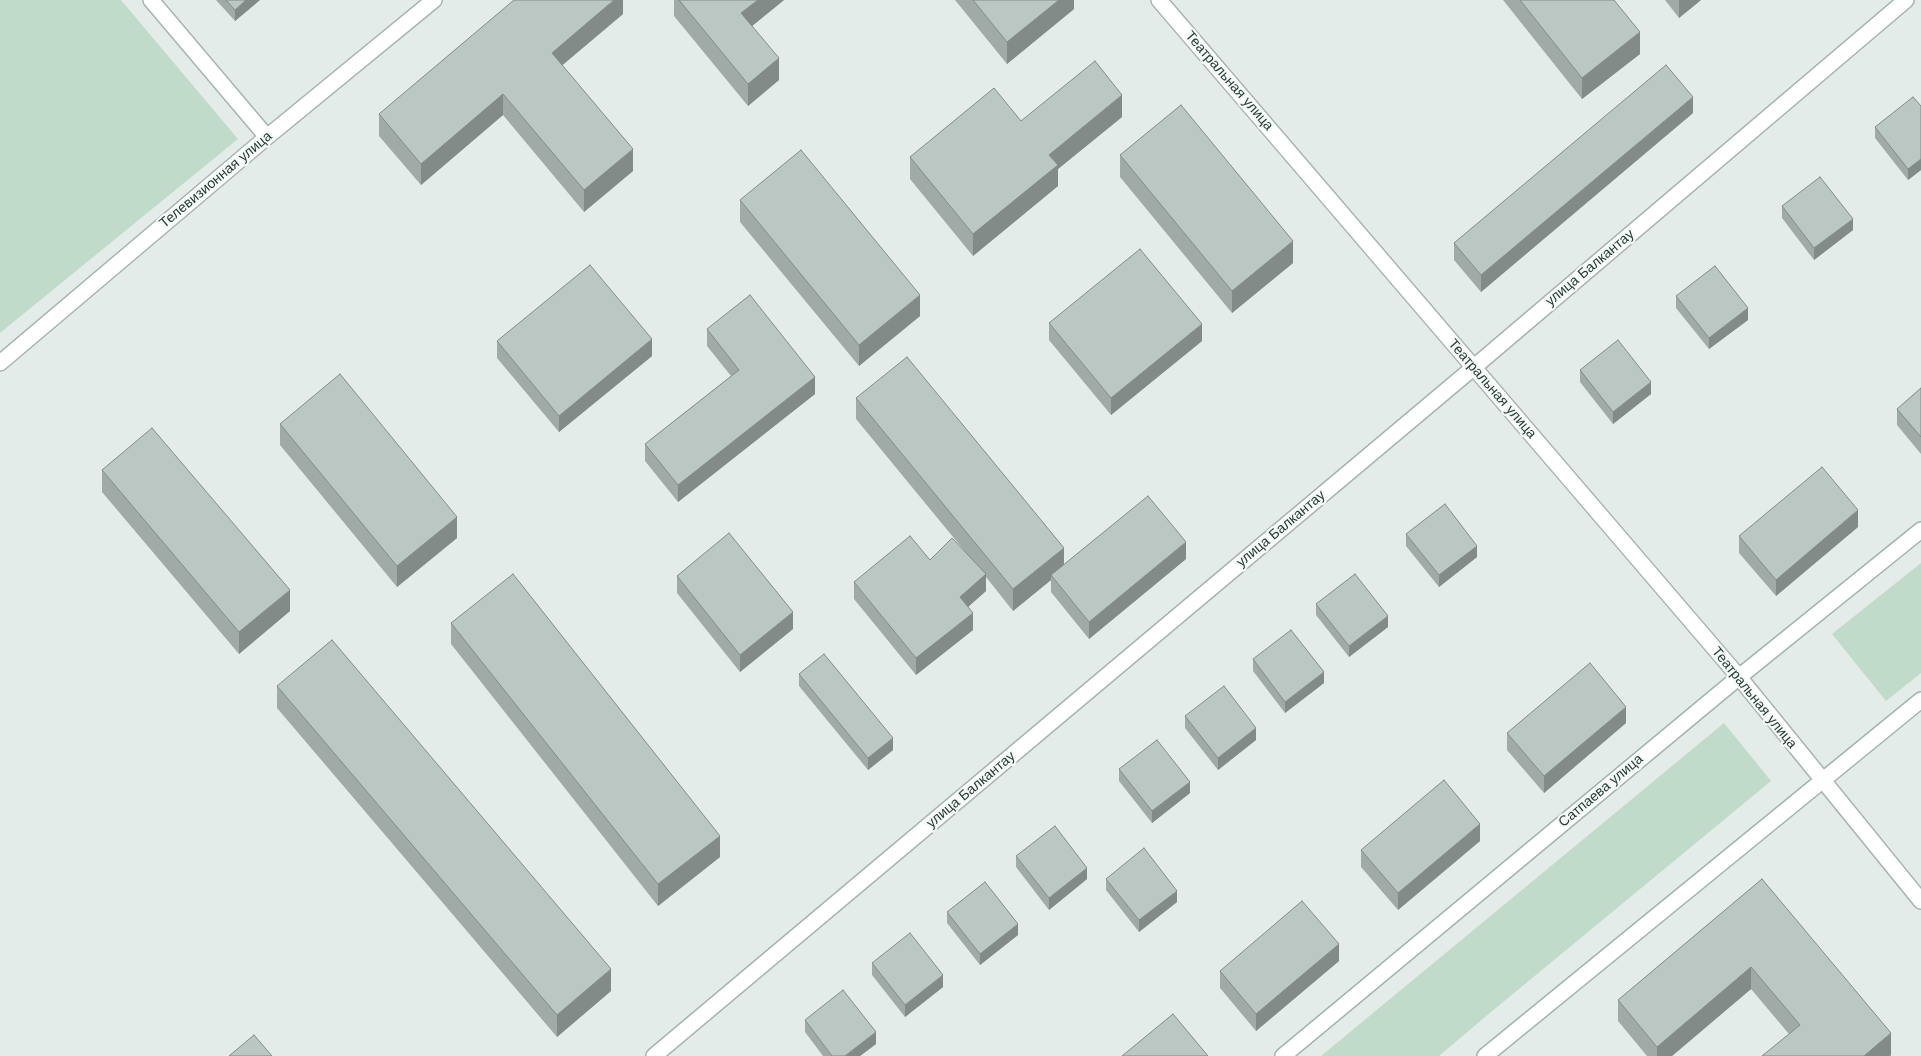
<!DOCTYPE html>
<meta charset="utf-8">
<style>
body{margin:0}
canvas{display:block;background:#e4ece9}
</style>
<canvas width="1921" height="1056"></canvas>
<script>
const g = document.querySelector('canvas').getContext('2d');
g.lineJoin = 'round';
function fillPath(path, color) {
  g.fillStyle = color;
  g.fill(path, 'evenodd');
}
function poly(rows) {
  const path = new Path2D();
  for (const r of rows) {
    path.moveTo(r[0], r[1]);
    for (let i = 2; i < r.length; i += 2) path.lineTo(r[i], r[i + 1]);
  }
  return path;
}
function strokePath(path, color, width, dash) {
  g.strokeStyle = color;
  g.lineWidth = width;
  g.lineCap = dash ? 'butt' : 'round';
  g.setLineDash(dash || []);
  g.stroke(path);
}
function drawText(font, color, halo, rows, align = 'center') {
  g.font = font + ' Arial,sans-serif';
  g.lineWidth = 4.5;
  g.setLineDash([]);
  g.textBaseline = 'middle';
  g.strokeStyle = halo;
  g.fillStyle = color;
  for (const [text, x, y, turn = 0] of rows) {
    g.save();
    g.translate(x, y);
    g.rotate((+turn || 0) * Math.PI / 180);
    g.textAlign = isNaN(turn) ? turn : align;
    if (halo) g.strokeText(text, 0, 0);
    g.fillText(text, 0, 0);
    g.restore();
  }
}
const green = poly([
 [0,0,121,0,238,139,0,333],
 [1921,563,1921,673,1886,701,1832,634],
 [1724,723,1771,781,1485,1017,1439,1056,1321,1056]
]);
const minor = poly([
 [151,0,267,137],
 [1159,0,1739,677,1921,901],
 [0,363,267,137,434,0],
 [654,1056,1473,368,1906,0]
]);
const secondary = poly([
 [1283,1056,1739,677,1921,530],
 [1485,1056,1921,700]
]);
const wall = poly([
 [216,0,260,0,235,21],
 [623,0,623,14,562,65,633,171,584,212,503,115,421,185,379,136,379,114],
 [674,0,784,0,752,26,779,80,748,106,674,16],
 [955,0,1074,0,1074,9,1007,64],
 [1503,0,1614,0,1640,54,1582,99],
 [1665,0,1701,0,1679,18],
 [1921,106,1921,170,1908,180,1875,138,1875,127],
 [1693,113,1481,292,1454,260,1454,243],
 [1122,117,1058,169,1058,186,973,256,910,179,910,157,1021,121],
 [1120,155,1293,263,1232,313,1120,177],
 [740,200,920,316,859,366,740,222],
 [1782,206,1853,230,1814,260,1782,218],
 [1676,296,1748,320,1709,349,1676,308],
 [1049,323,1202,341,1111,415,1049,340],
 [707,329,815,394,678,502,645,461,645,444,731,376,707,346],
 [497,341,652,356,559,432,497,358],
 [1580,370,1651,394,1613,424,1580,382],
 [1921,388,1921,454,1897,425,1897,409],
 [856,398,1064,565,1186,559,1089,639,1051,592,1051,580,1013,611,986,577,986,591,968,607,973,630,916,675,854,599,854,582,930,560,967,554,856,419],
 [280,424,457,538,397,587,280,445],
 [102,470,290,611,239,654,102,492],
 [1858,527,1776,596,1739,553,1739,536],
 [1406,534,1477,557,1439,587,1406,546],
 [677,576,793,629,740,672,677,593],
 [1316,604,1388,627,1349,657,1316,615],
 [451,623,720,857,658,906,451,644],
 [1253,659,1324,683,1285,713,1253,671],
 [799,674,893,750,868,770,799,686],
 [277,686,611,991,557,1037,277,708],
 [1185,716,1256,740,1218,770,1185,728],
 [1626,723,1544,793,1507,750,1507,733],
 [1119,769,1190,793,1152,823,1119,781],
 [1480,841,1398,910,1361,867,1361,850],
 [1016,856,1087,879,1049,910,1016,867],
 [1106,879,1177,902,1139,932,1106,890],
 [1762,879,1891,1055,1890,1056,1762,1056,1789,1034,1751,989,1672,1056,1647,1056,1618,1021,1618,1000],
 [947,912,1018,935,980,965,947,923],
 [1339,961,1256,1031,1220,988,1220,971],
 [872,963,943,987,905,1017,872,975],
 [805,1020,876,1044,860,1056,823,1056,805,1032]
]);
const shadedWall = poly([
 [246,0,260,0,235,21,235,10],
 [614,0,623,0,623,14,552,74,552,53],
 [758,0,784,0,741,35,741,13],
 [1059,0,1074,0,1074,9,1007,64,1007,42],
 [1679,0,1701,0,1679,18],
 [1640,32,1640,54,1582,99,1582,78],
 [779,58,779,80,748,106,748,84],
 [503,94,503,115,421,185,421,164],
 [1122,95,1122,117,1058,169,1058,186,973,256,973,234,1049,155],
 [1693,97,1693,113,1481,292,1481,275],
 [633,149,633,171,584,212,584,190],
 [1921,159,1921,170,1908,180,1908,169],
 [1853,219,1853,230,1814,260,1814,248],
 [1293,241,1293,263,1232,313,1232,291],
 [920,295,920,316,859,366,859,345],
 [1748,308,1748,320,1709,349,1709,338],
 [1202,324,1202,341,1111,415,1111,398],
 [652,339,652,356,559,432,559,416],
 [815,377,815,394,678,502,678,485],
 [1651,382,1651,394,1613,424,1613,412],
 [1858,510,1858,527,1776,596,1776,580],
 [457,517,457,538,397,587,397,566],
 [1186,542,1186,559,1089,639,1089,622],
 [1477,546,1477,557,1439,587,1439,575],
 [1064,548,1064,569,1051,575,1051,580,1013,611,1013,589],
 [986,574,986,591,960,614,960,597],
 [290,590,290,611,239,654,239,632],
 [793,612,793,629,740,672,740,655],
 [973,613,973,630,916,675,916,658],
 [1388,616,1388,627,1349,657,1349,646],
 [1324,672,1324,683,1285,713,1285,702],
 [1626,707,1626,723,1544,793,1544,776],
 [1256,728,1256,740,1218,770,1218,758],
 [893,738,893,750,868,770,868,758],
 [1190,782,1190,793,1152,823,1152,811],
 [1480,824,1480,841,1398,910,1398,893],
 [720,836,720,857,658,906,658,884],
 [1087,868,1087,879,1049,910,1049,898],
 [1177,891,1177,902,1139,932,1139,920],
 [1018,924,1018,935,980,965,980,954],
 [1339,944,1339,961,1256,1031,1256,1014],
 [1751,967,1751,989,1672,1056,1657,1056,1657,1047],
 [611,969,611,991,557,1037,557,1015],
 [943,975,943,987,905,1017,905,1005],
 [876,1032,876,1044,860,1056,845,1056],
 [1891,1033,1891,1055,1890,1056,1864,1056]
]);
const building = poly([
 [226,0,246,0,235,10,226,0],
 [514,0,614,0,552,53,633,149,584,190,503,94,421,164,379,114,514,0],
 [679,0,758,0,741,13,779,58,748,84,679,0],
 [973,0,1059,0,1007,42,973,0],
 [1520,0,1614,0,1640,32,1582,78,1520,0],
 [1095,61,1122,95,1049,155,1058,165,973,234,910,157,994,88,1021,121,1095,61],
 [1666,65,1693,97,1481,275,1454,243,1666,65],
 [1913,97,1921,106,1921,159,1908,169,1875,127,1913,97],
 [1181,105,1293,241,1232,291,1120,155,1181,105],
 [801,150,920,295,859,345,740,200,801,150],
 [1820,177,1853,219,1814,248,1782,206,1820,177],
 [1140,249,1202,324,1111,398,1049,323,1140,249],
 [590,265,652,339,559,416,497,341,590,265],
 [1715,266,1748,308,1709,338,1676,296,1715,266],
 [750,295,815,377,678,485,645,444,739,370,707,329,750,295],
 [1618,340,1651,382,1613,412,1580,370,1618,340],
 [907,357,1064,548,1013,589,856,398,907,357],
 [340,374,457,517,397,566,280,424,340,374],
 [1921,388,1921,437,1897,409,1921,388],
 [152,428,290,590,239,632,102,470,152,428],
 [1822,467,1858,510,1776,580,1739,536,1822,467],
 [1148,496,1186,542,1089,622,1051,575,1148,496],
 [1445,504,1477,546,1439,575,1406,534,1445,504],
 [729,533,793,612,740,655,677,576,729,533],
 [910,536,930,560,952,538,986,574,960,597,973,613,916,658,854,582,910,536],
 [513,574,720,836,658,884,451,623,513,574],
 [1355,574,1388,616,1349,646,1316,604,1355,574],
 [1291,630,1324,672,1285,702,1253,659,1291,630],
 [332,640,611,969,557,1015,277,686,332,640],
 [824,654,893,738,868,758,799,674,824,654],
 [1590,663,1626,707,1544,776,1507,733,1590,663],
 [1224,686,1256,728,1218,758,1185,716,1224,686],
 [1157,740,1190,782,1152,811,1119,769,1157,740],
 [1444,780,1480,824,1398,893,1361,850,1444,780],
 [1055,826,1087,868,1049,898,1016,856,1055,826],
 [1144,848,1177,891,1139,920,1106,879,1144,848],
 [1762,879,1891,1033,1864,1056,1762,1056,1800,1025,1751,967,1657,1047,1618,1000,1762,879],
 [985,882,1018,924,980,954,947,912,985,882],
 [1302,901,1339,944,1256,1014,1220,971,1302,901],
 [910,933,943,975,905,1005,872,963,910,933],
 [843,990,876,1032,845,1056,832,1056,805,1020,843,990],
 [1173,1014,1208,1056,1122,1056,1173,1014],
 [254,1035,272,1056,229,1056,254,1035]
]);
const streetNames = [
 ["Театральная улица",1229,81,49],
 ["Телевизионная улица",216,180,-40],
 ["улица Балкантау",1590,268,-40],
 ["Театральная улица",1492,389,49],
 ["улица Балкантау",1281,529,-40],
 ["Театральная улица",1754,698,51],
 ["улица Балкантау",971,790,-40],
 ["Сатпаева улица",1601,791,-40]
];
fillPath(green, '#c0dbc9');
strokePath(minor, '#a7b4b0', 18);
strokePath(secondary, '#a1b4ae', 18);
strokePath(minor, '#fff', 15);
strokePath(secondary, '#fff', 15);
fillPath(wall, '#a0aba7');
fillPath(shadedWall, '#828b88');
fillPath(building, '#bac7c2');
strokePath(building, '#828b88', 1);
drawText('14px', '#263c37', '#f5f9f7', streetNames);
</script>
